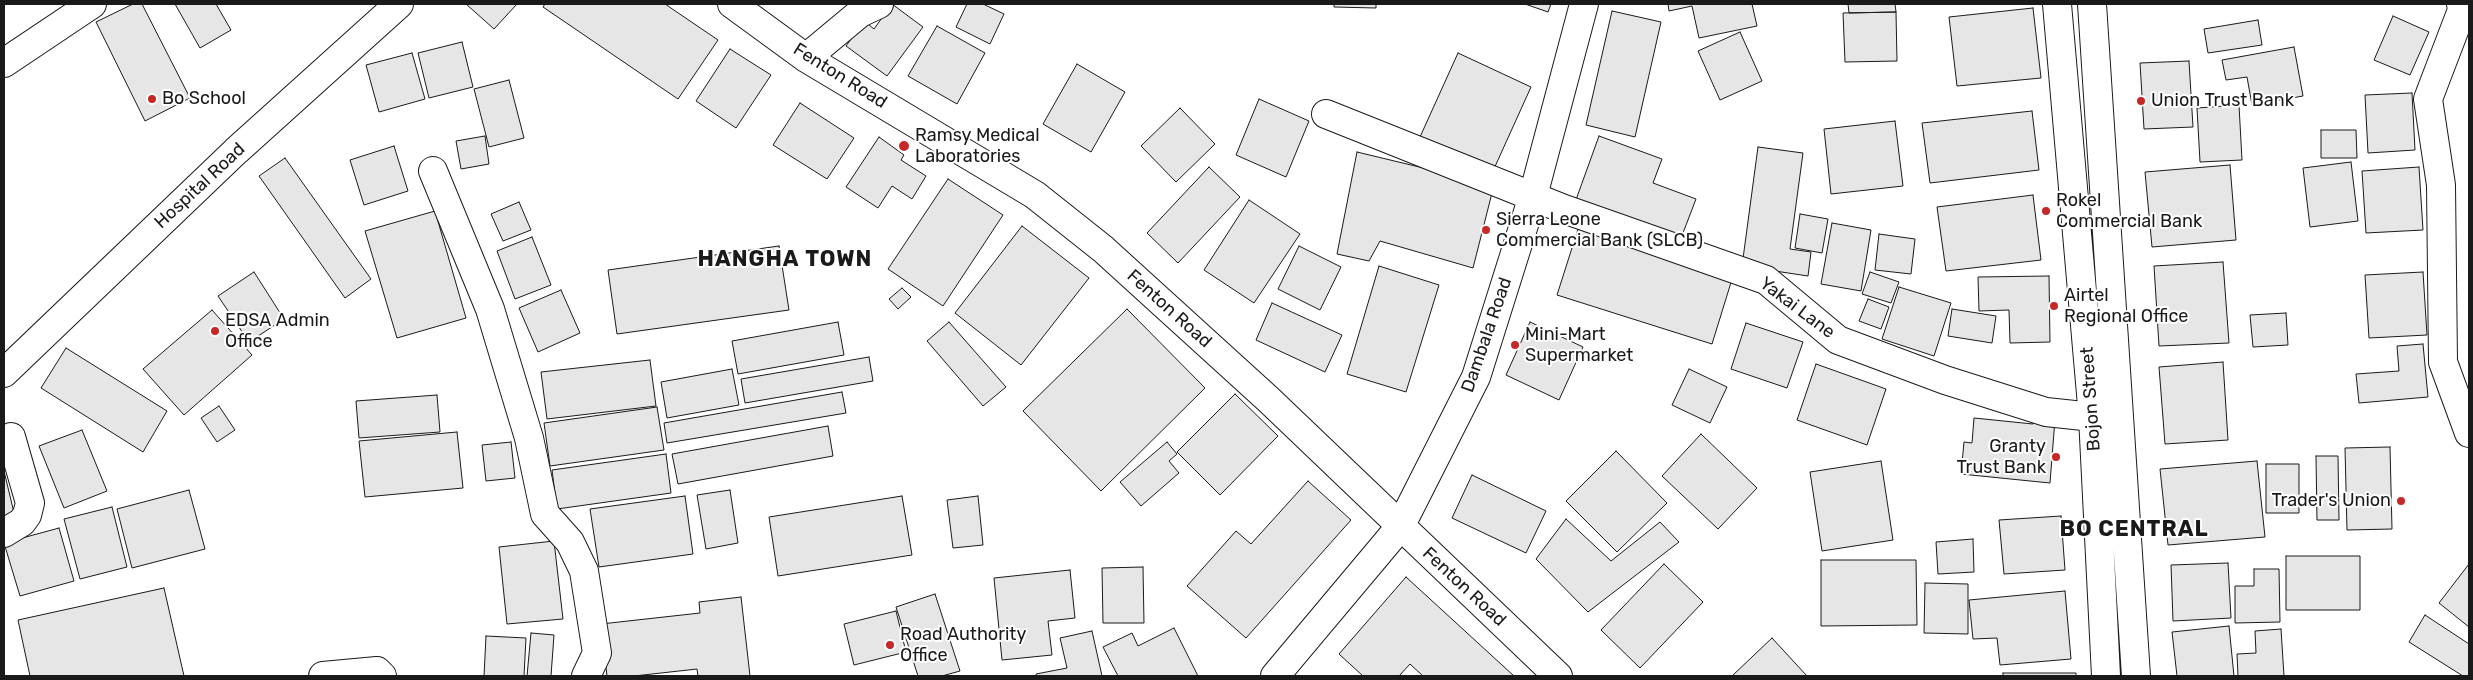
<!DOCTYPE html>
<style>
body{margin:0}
#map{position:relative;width:2473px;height:680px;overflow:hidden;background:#fff;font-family:Rubik,sans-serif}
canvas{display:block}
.frame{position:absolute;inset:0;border:5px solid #1a1a1a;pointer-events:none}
</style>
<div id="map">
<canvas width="2473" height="680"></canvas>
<div class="frame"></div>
</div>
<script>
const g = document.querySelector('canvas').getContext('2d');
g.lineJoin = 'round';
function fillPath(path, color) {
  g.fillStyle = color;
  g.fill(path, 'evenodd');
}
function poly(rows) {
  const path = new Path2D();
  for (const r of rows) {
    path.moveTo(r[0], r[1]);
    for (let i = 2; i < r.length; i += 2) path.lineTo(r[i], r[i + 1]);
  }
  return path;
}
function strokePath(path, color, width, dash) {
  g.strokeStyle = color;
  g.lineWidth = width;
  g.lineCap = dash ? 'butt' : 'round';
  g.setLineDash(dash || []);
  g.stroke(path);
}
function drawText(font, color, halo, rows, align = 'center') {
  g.font = font + ' Rubik,sans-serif';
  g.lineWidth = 4;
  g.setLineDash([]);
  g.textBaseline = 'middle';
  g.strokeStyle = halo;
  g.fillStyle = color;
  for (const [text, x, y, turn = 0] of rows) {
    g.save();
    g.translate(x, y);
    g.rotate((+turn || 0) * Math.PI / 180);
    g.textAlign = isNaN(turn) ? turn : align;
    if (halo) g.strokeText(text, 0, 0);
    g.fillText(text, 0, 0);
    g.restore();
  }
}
const building = poly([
 [133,4,142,4,190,98,145,121,96,22,133,4],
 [175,4,216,4,231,30,200,48,175,4],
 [466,4,517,4,494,29,466,4],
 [545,4,665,4,718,40,678,99,543,7,545,4],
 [892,4,923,27,887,76,846,46,864,21,874,29,892,4],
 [967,4,983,4,1004,14,990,44,956,27,967,4],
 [1334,4,1376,4,1376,8,1334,7,1334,4],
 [1525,4,1551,4,1548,12,1525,4],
 [1668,4,1752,4,1757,26,1699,38,1692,6,1669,11,1668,4],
 [1848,4,1895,4,1896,12,1849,13,1848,4],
 [2033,8,2041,78,1957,86,1949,17,2033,8],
 [1612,11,1661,22,1635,137,1586,125,1612,11],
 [1896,12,1897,61,1845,62,1843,13,1896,12],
 [2393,16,2429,32,2410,75,2374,60,2393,16],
 [2258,20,2262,45,2208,53,2204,29,2258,20],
 [937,26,985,53,957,104,908,76,937,26],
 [1740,32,1762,81,1720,100,1698,51,1740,32],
 [462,42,473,87,429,98,418,53,462,42],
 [2294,47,2303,96,2252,105,2247,77,2226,80,2222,60,2294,47],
 [730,49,771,75,736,128,696,101,730,49],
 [412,53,425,99,379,112,366,65,412,53],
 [1458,53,1531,87,1493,171,1420,137,1458,53],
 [2189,61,2193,127,2144,129,2140,63,2189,61],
 [1077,64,1125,92,1091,152,1043,124,1077,64],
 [509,80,524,138,489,147,474,89,509,80],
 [2412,93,2415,150,2368,153,2365,95,2412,93],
 [1259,99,1309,121,1286,177,1236,155,1259,99],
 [800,103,854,138,827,179,773,145,800,103],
 [2239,105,2242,160,2200,162,2197,108,2239,105],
 [1180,108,1215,144,1176,182,1141,146,1180,108],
 [2032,111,2039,170,1930,183,1922,123,2032,111],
 [1895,121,1903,186,1831,194,1824,129,1895,121],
 [2321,130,2356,130,2357,158,2321,158,2321,130],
 [485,136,489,164,461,169,456,141,485,136],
 [1599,136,1662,159,1653,183,1696,199,1678,246,1573,208,1599,136],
 [879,137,904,155,901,160,926,176,912,199,892,186,878,208,846,187,879,137],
 [394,146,408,191,364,205,350,160,394,146],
 [1758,147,1803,153,1790,249,1811,252,1808,276,1742,266,1758,147],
 [1357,152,1494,185,1473,268,1380,241,1369,261,1337,254,1357,152],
 [285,158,371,279,345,298,259,176,285,158],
 [2351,162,2358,221,2310,227,2303,168,2351,162],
 [2230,165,2236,240,2152,247,2145,172,2230,165],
 [1209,167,1240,197,1178,263,1147,233,1209,167],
 [2419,167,2423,230,2366,233,2362,171,2419,167],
 [948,179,1003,215,943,306,888,269,948,179],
 [2033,195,2041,260,1946,271,1937,207,2033,195],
 [1249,200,1300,234,1254,303,1204,270,1249,200],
 [519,202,531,230,503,241,491,214,519,202],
 [435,211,466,318,397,338,365,231,435,211],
 [1800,214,1828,219,1822,253,1795,248,1800,214],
 [1832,223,1871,230,1861,291,1821,284,1832,223],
 [1022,226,1089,278,1021,365,955,313,1022,226],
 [1579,226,1733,276,1712,344,1557,295,1579,226],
 [1879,234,1915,239,1911,274,1875,270,1879,234],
 [532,237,551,285,515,299,497,251,532,237],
 [779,246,789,310,617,334,608,270,779,246],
 [1299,246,1341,267,1320,310,1278,289,1299,246],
 [2223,262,2229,343,2159,346,2154,266,2223,262],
 [1379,266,1439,285,1406,392,1347,374,1379,266],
 [254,272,284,319,249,342,218,296,254,272],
 [1870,272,1899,282,1891,303,1862,294,1870,272],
 [2423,272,2427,335,2369,338,2365,275,2423,272],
 [2049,276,2050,342,2010,343,2009,310,1979,311,1978,277,2049,276],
 [1899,287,1951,303,1934,356,1882,339,1899,287],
 [902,288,911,297,898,309,889,299,902,288],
 [561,290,580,333,538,352,519,308,561,290],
 [1868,299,1889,307,1881,329,1859,321,1868,299],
 [1272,303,1342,335,1325,372,1256,340,1272,303],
 [1127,309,1205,388,1101,491,1023,411,1127,309],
 [1952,309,1996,316,1992,343,1948,336,1952,309],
 [212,310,252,355,184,415,143,369,212,310],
 [2286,313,2288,345,2253,347,2250,315,2286,313],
 [838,322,844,355,738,374,732,341,838,322],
 [949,322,1006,387,983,406,927,341,949,322],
 [1530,322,1583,347,1559,400,1506,375,1530,322],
 [1746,323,1803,342,1787,388,1731,369,1746,323],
 [2423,344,2428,397,2359,403,2356,374,2399,371,2397,346,2423,344],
 [66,348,167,411,143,452,41,388,66,348],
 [869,357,873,381,745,403,741,379,869,357],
 [650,360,656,406,547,419,541,372,650,360],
 [2223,362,2228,440,2165,444,2159,367,2223,362],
 [1816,364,1886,389,1867,445,1797,420,1816,364],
 [732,369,739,405,667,418,661,382,732,369],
 [1689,369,1727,387,1710,423,1672,405,1689,369],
 [842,392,846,413,667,443,664,423,842,392],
 [1235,394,1278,436,1220,495,1177,452,1235,394],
 [437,395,440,432,359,438,356,401,437,395],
 [219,406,235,430,217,442,201,418,219,406],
 [657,407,664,450,550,466,544,423,657,407],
 [2034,417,2055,419,2050,483,1961,474,1964,442,1972,443,1974,418,2033,424,2034,417],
 [828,426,833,456,678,484,672,454,828,426],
 [82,430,107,491,64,508,39,446,82,430],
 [457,432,463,488,365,497,359,441,457,432],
 [1701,434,1757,488,1718,529,1662,476,1701,434],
 [511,442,515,478,486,481,482,445,511,442],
 [1167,442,1177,454,1169,461,1179,473,1141,506,1120,482,1167,442],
 [2390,447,2392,529,2347,530,2345,448,2390,447],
 [1616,451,1667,503,1617,552,1566,501,1616,451],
 [666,454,671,493,557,509,552,470,666,454],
 [2316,456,2338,456,2339,520,2317,520,2316,456],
 [1881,461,1893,540,1822,551,1810,472,1881,461],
 [2257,461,2265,537,2168,545,2160,469,2257,461],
 [2266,464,2299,464,2299,513,2266,513,2266,464],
 [4,471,15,517,4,520,4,471],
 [1472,475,1546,511,1526,553,1452,518,1472,475],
 [1308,481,1351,520,1246,638,1187,586,1236,531,1251,544,1308,481],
 [189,490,205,549,132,568,117,509,189,490],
 [730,490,738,543,706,549,697,495,730,490],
 [685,496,693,554,599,567,590,509,685,496],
 [902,496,912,555,778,576,769,517,902,496],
 [978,496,983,545,953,548,947,500,978,496],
 [112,507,127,567,80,579,64,519,112,507],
 [2061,516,2065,570,2004,574,1999,520,2061,516],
 [1566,519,1611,561,1660,522,1679,542,1588,612,1536,559,1566,519],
 [59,528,74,581,20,596,4,543,59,528],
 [1973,539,1974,572,1938,574,1936,542,1973,539],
 [554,541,563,619,507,624,499,547,554,541],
 [2286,556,2360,556,2360,610,2286,610,2286,556],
 [1821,560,1916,560,1917,625,1821,626,1821,560],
 [2228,563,2231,618,2173,621,2171,565,2228,563],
 [1664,564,1703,602,1640,668,1601,630,1664,564],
 [2469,564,2469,627,2439,603,2469,564],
 [1143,567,1144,623,1103,623,1102,568,1143,567],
 [2254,569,2279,569,2280,622,2235,623,2235,586,2254,586,2254,569],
 [1070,570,1075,618,1048,621,1052,655,1002,660,994,578,1070,570],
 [1406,577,1514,676,1423,676,1410,664,1399,676,1363,676,1339,654,1406,577],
 [1925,583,1968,584,1968,634,1924,633,1925,583],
 [164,588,184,676,30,676,18,620,164,588],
 [2065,591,2071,659,2000,665,1997,638,1973,639,1969,600,2065,591],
 [935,594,960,671,942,676,918,676,896,607,935,594],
 [741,597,750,676,698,676,697,669,634,676,607,676,601,624,700,613,699,602,741,597],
 [896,611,906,652,854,665,844,624,896,611],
 [2425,615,2469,644,2469,676,2463,676,2409,642,2425,615],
 [2229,626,2234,676,2177,676,2172,632,2229,626],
 [1174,628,1198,676,1118,676,1103,647,1132,633,1138,646,1174,628],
 [2281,629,2284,676,2238,676,2237,654,2256,653,2255,631,2281,629],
 [1092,631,1102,676,1036,676,1036,674,1067,668,1060,638,1092,631],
 [531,633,554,635,551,676,527,676,531,633],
 [486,636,526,638,524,676,484,676,486,636],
 [1772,638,1807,676,1732,676,1772,638],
 [2003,673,2076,673,2076,676,2003,676,2003,673]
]);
const minor = poly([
 [732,4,806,58,1035,195,1103,249,1268,399,1558,676],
 [2057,4,2093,417,2106,676],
 [2092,4,2136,676],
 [2461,4,2462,10,2428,99,2441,185,2443,362,2469,433],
 [806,58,860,13,879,4],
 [4,63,92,4],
 [1326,114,1564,209,1766,280,1838,340,1945,380,2046,412,2093,417],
 [433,171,490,309,529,438,545,514,570,542,584,571,597,653,586,676],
 [4,373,236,151,399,4],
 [4,533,22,522,27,515,30,503,11,437],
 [323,676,377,671,382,676],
 [1275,676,1400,527,1476,377,1533,196,1584,4]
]);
const markers = [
 [152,99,5,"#c62828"],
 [2141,101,5,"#c62828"],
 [904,146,6,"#c62828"],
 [2046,211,5,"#c62828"],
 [1486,230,5,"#c62828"],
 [2054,306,5,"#c62828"],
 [215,331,5,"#c62828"],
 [1515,345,5,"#c62828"],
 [2056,457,5,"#c62828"],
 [2401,501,5,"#c62828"],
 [890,645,5,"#c62828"]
];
const streetNames = [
 ["Fenton Road",840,76,32],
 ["Hospital Road",200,186,-43],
 ["Yakai Lane",1797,308,37],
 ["Fenton Road",1169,309,42],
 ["Dambala Road",1487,335,-71],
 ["Bojon Street",2091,399,-94],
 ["Fenton Road",1464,587,43]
];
const poiNames = [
 ["Bo School",162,99],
 ["Union Trust Bank",2151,101],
 ["Ramsy Medical",915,136],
 ["Laboratories",915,157],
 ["Rokel",2056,201],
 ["Commercial Bank",2056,222],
 ["Sierra Leone",1496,220],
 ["Commercial Bank (SLCB)",1496,241],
 ["Airtel",2064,296],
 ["Regional Office",2064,317],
 ["EDSA Admin",225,321],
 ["Office",225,342],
 ["Mini-Mart",1525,335],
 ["Supermarket",1525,356],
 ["Granty",2046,447,"right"],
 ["Trust Bank",2046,468,"right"],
 ["Trader's Union",2391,501,"right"],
 ["Road Authority",900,635],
 ["Office",900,656]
];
const districtNames = [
 ["HANGHA TOWN",785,260],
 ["BO CENTRAL",2134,530]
];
fillPath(building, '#e6e6e6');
strokePath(building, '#1a1a1a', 1);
strokePath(minor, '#1a1a1a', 30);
strokePath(minor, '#fff', 28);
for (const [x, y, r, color] of markers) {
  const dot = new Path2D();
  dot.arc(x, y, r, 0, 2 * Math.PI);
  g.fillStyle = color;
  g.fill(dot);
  strokePath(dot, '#fff', 2);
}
drawText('18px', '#1a1a1a', '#fff', streetNames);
drawText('18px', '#1a1a1a', '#fff', poiNames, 'left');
g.letterSpacing = '1px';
drawText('bold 22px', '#1a1a1a', '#fff', districtNames);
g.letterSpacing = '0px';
</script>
